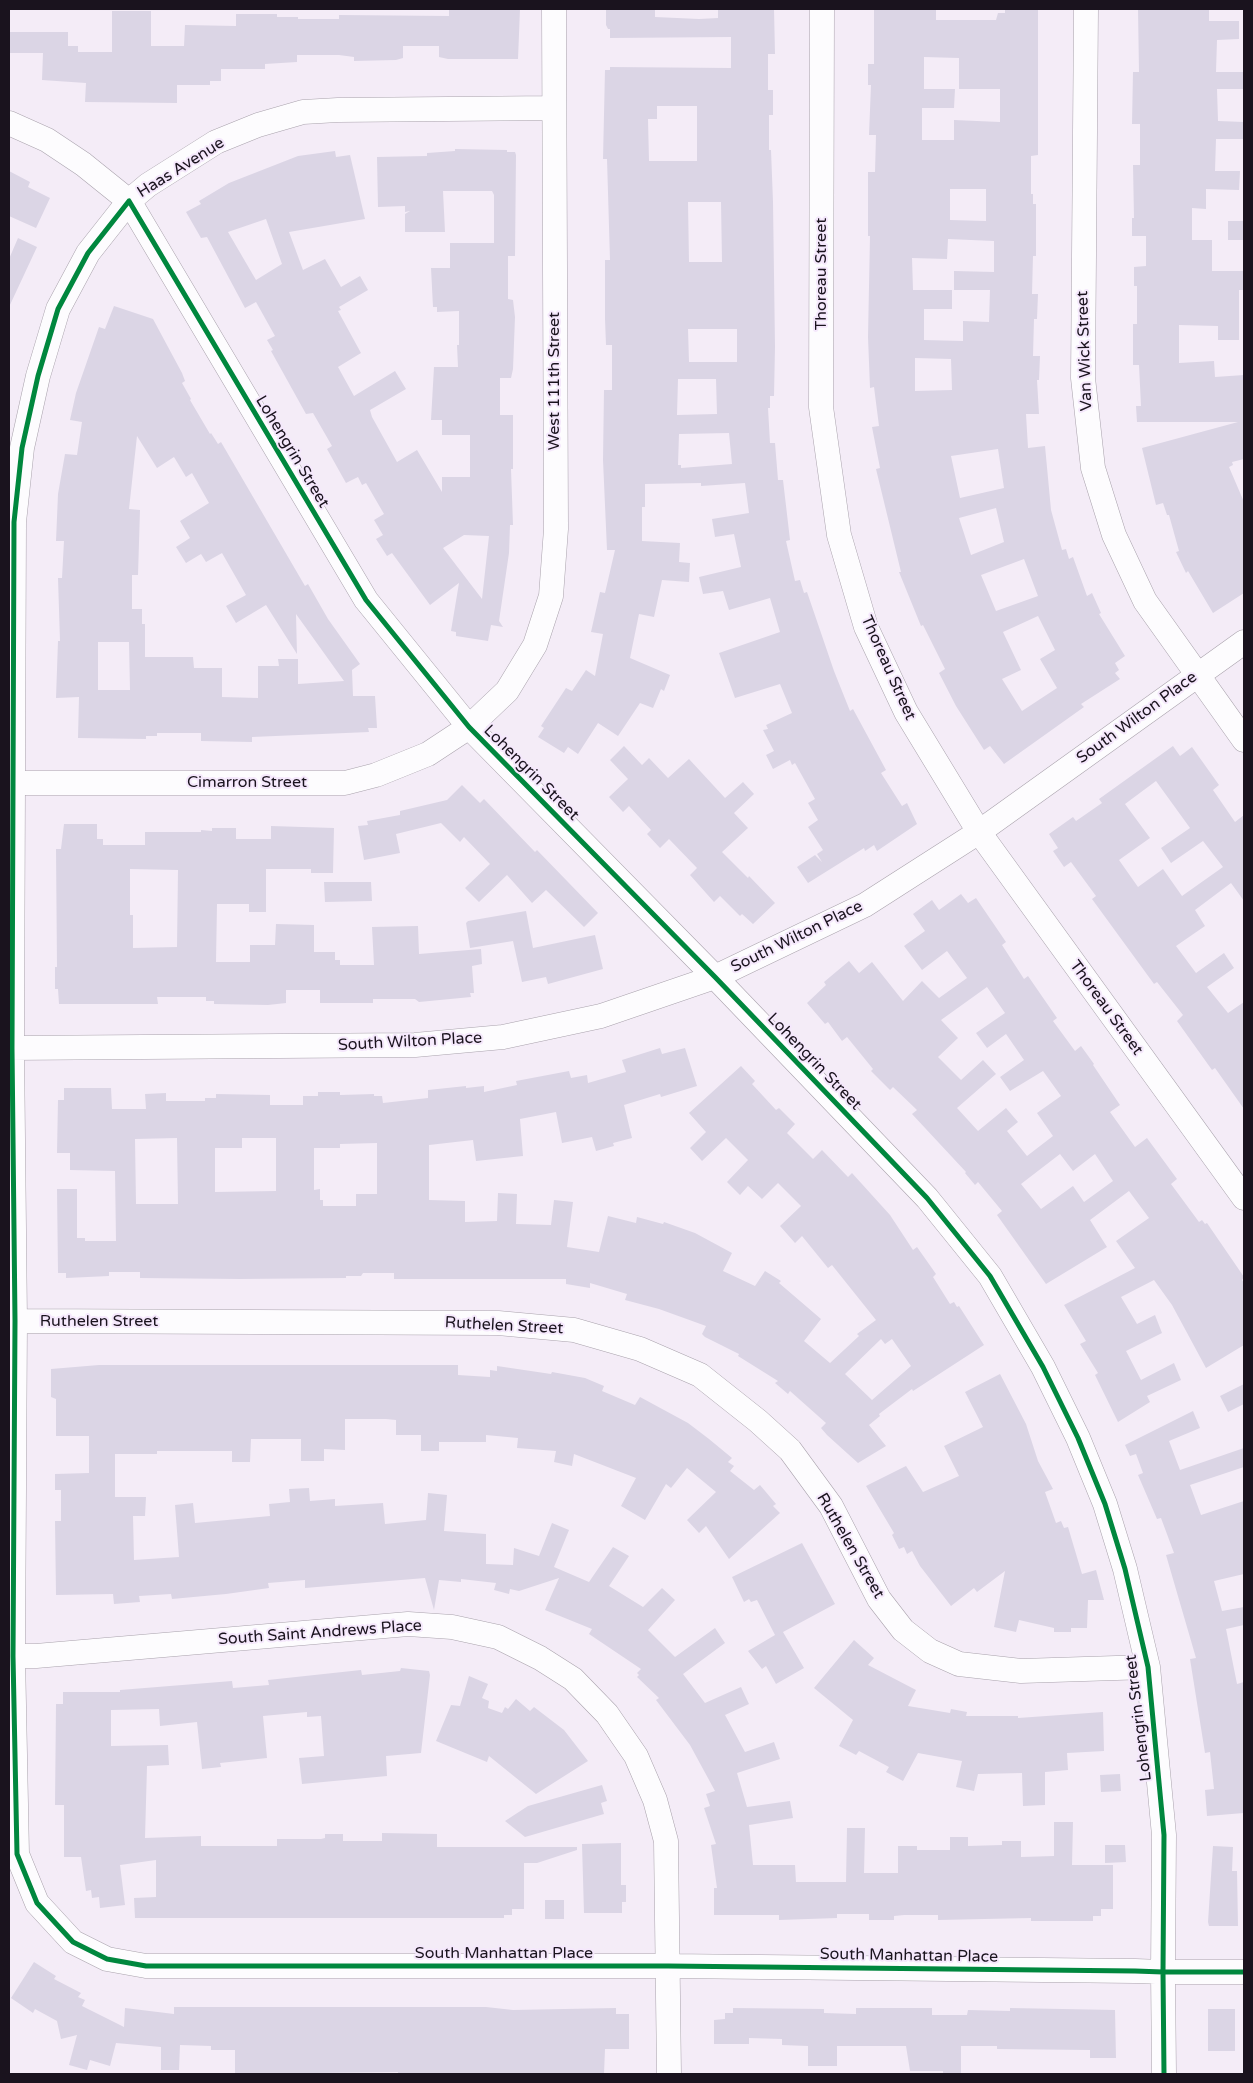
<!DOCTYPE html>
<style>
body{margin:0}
#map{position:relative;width:1253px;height:2083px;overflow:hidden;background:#f4ecf7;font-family:"Varela Round",sans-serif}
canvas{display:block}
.frame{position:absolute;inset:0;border:10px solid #1a131e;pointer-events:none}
</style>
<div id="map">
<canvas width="1253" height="2083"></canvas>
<div class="frame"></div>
</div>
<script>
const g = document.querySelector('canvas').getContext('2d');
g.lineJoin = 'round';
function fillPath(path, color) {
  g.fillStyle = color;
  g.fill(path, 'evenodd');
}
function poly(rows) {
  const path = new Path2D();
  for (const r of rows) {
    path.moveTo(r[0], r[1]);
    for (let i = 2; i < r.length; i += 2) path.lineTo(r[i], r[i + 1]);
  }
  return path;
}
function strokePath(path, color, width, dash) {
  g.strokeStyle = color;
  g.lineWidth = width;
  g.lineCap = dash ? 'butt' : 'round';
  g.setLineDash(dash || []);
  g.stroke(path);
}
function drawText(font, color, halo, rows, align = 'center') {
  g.font = font + ' "Varela Round",sans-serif';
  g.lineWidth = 4;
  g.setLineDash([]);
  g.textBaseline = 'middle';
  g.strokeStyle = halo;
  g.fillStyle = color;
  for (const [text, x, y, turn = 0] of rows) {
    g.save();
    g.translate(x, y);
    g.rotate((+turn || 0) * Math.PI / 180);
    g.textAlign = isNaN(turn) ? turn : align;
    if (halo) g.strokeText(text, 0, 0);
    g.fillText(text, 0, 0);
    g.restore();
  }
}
const building = poly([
 [449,9,520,9,518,59,448,59,439,57,439,46,403,46,403,58,396,60,354,61,354,57,339,55,297,55,297,62,265,64,265,69,221,69,221,81,210,81,210,85,177,85,177,103,85,102,86,83,42,80,43,53,9,53,9,32,68,32,68,46,78,46,78,52,112,52,112,11,151,11,151,46,184,46,185,25,236,26,236,14,277,14,277,17,298,17,298,19,339,19,339,15,449,16],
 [606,9,655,9,655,17,699,19,718,18,718,9,774,9,775,54,768,54,768,90,773,90,773,115,769,115,769,150,771,150,773,202,775,347,774,396,770,396,770,408,768,408,770,443,775,443,778,480,783,480,790,540,786,541,795,581,800,580,804,593,807,592,834,671,850,711,853,709,886,770,881,773,902,806,907,803,917,824,877,851,874,845,865,851,864,848,808,883,797,867,815,855,822,862,817,854,823,850,808,827,818,820,808,803,815,799,795,763,792,765,790,760,773,769,766,755,774,751,763,730,768,729,766,725,792,713,780,684,735,698,719,653,780,632,770,598,729,610,723,591,703,594,699,577,741,567,734,534,715,537,712,519,749,513,745,483,701,486,701,483,645,484,645,507,642,507,642,541,680,543,679,562,690,563,689,582,662,580,654,617,639,614,630,658,670,675,664,691,661,689,653,708,640,703,618,736,598,723,578,754,568,747,564,753,538,737,544,728,541,726,566,688,572,691,586,670,595,676,603,634,591,632,600,592,605,593,615,550,607,550,603,460,604,390,612,390,612,345,606,345,605,319,605,260,610,260,607,159,603,159,605,70,610,70,610,67,731,68,731,37,610,38,610,29,608,29,606,25],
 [657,106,697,106,697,161,649,161,648,119,657,119],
 [688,202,721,202,722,262,689,262],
 [688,329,737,329,737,362,689,362],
 [678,379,716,379,717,414,677,415],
 [729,433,732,464,681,468,681,465,678,465,679,434],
 [874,9,936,9,936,20,996,20,998,13,1005,13,1005,9,1038,9,1038,155,1031,156,1031,194,1033,194,1033,204,1036,204,1036,256,1033,256,1032,294,1038,294,1037,319,1034,319,1033,356,1040,356,1039,380,1037,380,1039,414,1026,414,1028,448,1045,446,1051,510,1062,550,1066,549,1069,559,1073,557,1087,596,1092,593,1101,613,1099,614,1125,656,1115,663,1119,670,1115,673,1120,679,1081,704,1084,707,1004,764,990,746,984,750,956,706,939,673,945,669,923,625,921,626,899,572,901,572,876,469,880,468,872,427,879,426,874,387,870,388,868,337,870,236,868,236,868,172,875,172,876,135,869,135,871,85,868,85,868,64,874,64],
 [924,57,959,58,959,89,1000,89,1000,122,954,120,954,140,922,140,922,108,954,108,955,89,924,89],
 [950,189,986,189,986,221,950,220],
 [948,239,994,241,994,272,954,271,954,290,990,290,989,322,963,321,963,341,924,340,924,309,952,309,952,290,913,290,912,258,947,259],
 [915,358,951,359,952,390,915,391],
 [998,449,1004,488,960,498,951,456],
 [996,508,1004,542,971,555,959,518],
 [1024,559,1038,596,996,611,981,575],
 [1038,616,1055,650,1040,659,1057,688,1022,711,1002,679,1021,670,1003,632],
 [1138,9,1209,9,1209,21,1239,21,1239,39,1217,40,1216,72,1244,72,1244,89,1217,89,1218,121,1244,122,1243,139,1216,139,1215,171,1240,171,1239,190,1206,189,1206,209,1192,208,1192,240,1212,240,1212,271,1244,271,1244,290,1239,290,1239,340,1218,340,1218,326,1179,325,1179,363,1214,361,1215,377,1244,375,1244,459,1232,462,1233,465,1229,467,1244,502,1244,593,1213,613,1188,571,1186,573,1176,552,1179,551,1169,515,1167,515,1163,503,1156,505,1142,448,1238,422,1137,422,1136,406,1141,406,1139,365,1133,365,1133,324,1137,324,1137,286,1134,286,1134,267,1146,266,1146,236,1132,236,1132,218,1134,218,1133,165,1140,165,1140,124,1132,124,1133,72,1139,72],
 [455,149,507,150,507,152,515,152,516,155,515,256,508,256,508,299,513,300,515,317,513,369,511,378,500,378,500,415,513,415,513,469,511,469,513,525,510,525,509,553,499,621,503,627,491,625,488,641,456,636,456,632,451,631,459,583,430,605,392,553,387,556,376,539,383,535,374,520,384,514,366,483,362,485,358,477,346,483,327,449,332,446,313,413,306,414,271,351,273,350,267,340,275,336,256,302,245,308,207,237,201,238,186,212,201,204,199,201,229,183,298,156,335,151,336,157,350,155,365,219,289,232,303,270,325,259,341,287,360,276,368,290,339,307,341,310,338,311,361,353,338,367,354,396,395,371,406,389,370,410,372,417,397,462,417,450,442,492,442,477,470,477,470,435,442,435,442,420,431,420,434,367,458,367,457,345,459,345,459,311,437,312,437,307,433,307,431,268,450,268,450,243,494,243,494,195,492,191,443,191,445,232,405,232,405,214,410,211,405,212,405,206,378,207,377,157,427,156,427,153,455,151],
 [266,219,282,264,256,280,228,232],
 [464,535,489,536,482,599,443,548],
 [9,171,30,182,28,187,50,198,36,228,9,216],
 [1228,221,1244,221,1244,240,1228,240],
 [18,238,37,247,9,307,9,259],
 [114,306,153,319,182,373,185,381,182,383,191,399,190,400,210,434,211,433,218,444,221,442,305,586,308,584,328,619,360,664,352,670,353,696,375,696,377,728,368,728,369,732,252,737,252,742,201,741,201,733,157,733,157,736,146,736,146,739,78,738,79,697,56,698,58,641,60,641,58,578,62,578,64,541,56,541,58,494,65,454,77,455,82,422,70,420,76,393,99,327,105,329],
 [137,436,157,468,174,457,186,477,192,473,209,503,180,521,190,538,176,547,186,563,201,554,206,562,222,553,246,595,226,606,236,623,266,605,297,654,296,614,344,681,298,684,298,659,278,659,279,666,258,666,258,698,222,697,222,668,194,668,193,657,145,657,145,624,142,624,142,609,132,609,132,575,138,575,140,510,129,509],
 [98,642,129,642,130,690,98,690],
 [624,746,642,765,649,758,668,778,689,759,725,798,743,782,754,794,734,813,748,828,722,852,748,878,749,876,775,903,753,924,742,914,740,916,720,896,714,902,690,875,697,868,669,839,660,848,647,834,651,830,629,806,623,812,609,797,628,779,610,760],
 [1173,746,1180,756,1192,747,1219,785,1213,790,1235,822,1244,815,1244,901,1231,883,1195,910,1205,926,1176,946,1196,973,1224,953,1234,968,1207,987,1228,1013,1244,1002,1244,1109,1215,1068,1212,1070,1177,1021,1183,1015,1157,982,1154,984,1092,899,1096,896,1071,862,1064,867,1053,851,1058,848,1049,834,1073,817,1076,821,1102,803,1099,799],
 [1156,781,1190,828,1161,848,1171,863,1203,841,1223,867,1182,896,1163,869,1138,887,1119,860,1150,838,1125,804],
 [462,785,480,803,484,799,535,852,537,850,598,913,584,927,546,890,532,903,507,875,479,902,465,888,490,864,464,837,460,842,441,823,396,834,400,853,364,860,358,826,368,825,367,821,400,815,400,811,447,800],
 [64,824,97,824,97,839,103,839,103,845,145,845,145,832,201,832,201,830,212,831,212,828,236,828,236,839,271,839,271,826,334,828,333,873,311,873,311,869,266,869,266,912,249,912,249,904,217,904,216,962,250,962,250,945,275,945,276,924,314,925,314,952,335,952,335,960,340,960,340,965,374,965,372,927,418,926,419,954,481,949,482,964,472,966,474,993,470,993,471,997,419,1002,415,999,373,999,373,1003,320,1003,320,990,286,990,286,1003,268,1005,214,1004,214,1001,206,1001,206,997,157,997,158,1004,59,1004,58,989,55,989,55,967,57,967,56,849,61,849],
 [130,869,178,870,177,947,133,948,133,915,130,915],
 [324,882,371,882,372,901,325,902],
 [961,894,968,903,976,898,1006,942,1002,945,1024,979,1028,976,1057,1018,1053,1021,1075,1051,1081,1046,1094,1064,1093,1065,1120,1105,1110,1112,1135,1147,1147,1138,1177,1179,1171,1184,1199,1222,1202,1220,1205,1224,1207,1223,1244,1277,1242,1280,1244,1283,1244,1345,1206,1368,1172,1305,1154,1280,1121,1297,1137,1324,1155,1315,1162,1333,1126,1351,1141,1380,1174,1363,1181,1380,1147,1396,1150,1402,1118,1422,1095,1375,1098,1373,1080,1344,1086,1341,1064,1305,1135,1268,1116,1241,1149,1218,1129,1191,1090,1220,1107,1247,1046,1284,997,1215,1002,1211,978,1182,975,1185,965,1173,966,1172,912,1114,917,1110,893,1087,890,1090,871,1071,873,1069,847,1037,842,1041,828,1022,825,1024,807,1003,826,985,824,982,849,961,859,973,872,962,903,1001,922,981,939,998,967,978,947,951,922,970,904,946,925,931,913,914,932,900,939,910],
 [987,987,1005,1013,976,1033,987,1048,1006,1034,1024,1060,1000,1077,1010,1091,1043,1071,1061,1096,1037,1113,1053,1136,1027,1156,1007,1131,1018,1122,1006,1108,978,1131,957,1108,996,1074,983,1060,961,1080,938,1057,958,1038,941,1020],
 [1060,1154,1073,1171,1095,1154,1113,1181,1084,1202,1073,1186,1041,1209,1021,1184],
 [526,911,533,948,595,935,603,969,548,984,546,977,522,982,513,941,470,948,466,923,468,921],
 [660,1048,662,1054,685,1048,697,1086,661,1097,660,1094,624,1105,632,1138,613,1143,614,1146,596,1151,592,1137,562,1143,556,1112,520,1119,523,1156,476,1161,473,1140,429,1145,429,1200,465,1201,465,1222,497,1221,498,1193,517,1194,516,1224,551,1225,554,1200,573,1202,567,1247,599,1252,608,1216,636,1223,637,1217,663,1224,664,1222,695,1233,732,1253,723,1271,755,1286,765,1271,781,1281,779,1283,821,1319,804,1341,830,1363,859,1336,857,1334,876,1320,832,1265,828,1268,802,1236,795,1243,780,1226,801,1206,778,1183,762,1199,748,1186,740,1195,727,1182,748,1160,726,1138,702,1161,690,1148,706,1132,689,1113,741,1066,755,1081,752,1084,776,1110,779,1108,795,1124,787,1133,813,1159,822,1150,848,1177,852,1173,890,1215,913,1250,917,1247,936,1274,933,1277,950,1304,954,1302,957,1307,959,1306,984,1345,913,1391,912,1389,879,1414,880,1416,869,1425,886,1446,858,1463,827,1435,821,1428,826,1423,790,1391,788,1394,775,1383,778,1381,738,1356,739,1354,705,1337,702,1334,706,1326,659,1309,625,1300,627,1294,590,1283,590,1288,566,1284,566,1279,394,1279,394,1273,363,1273,361,1276,346,1276,346,1278,240,1279,140,1278,140,1272,109,1272,109,1276,66,1278,66,1273,58,1273,57,1189,77,1189,77,1238,85,1238,85,1241,116,1241,115,1171,70,1170,70,1153,57,1153,58,1100,64,1100,64,1088,111,1088,112,1109,146,1109,145,1094,166,1093,166,1101,205,1101,205,1098,216,1098,216,1094,270,1095,270,1105,303,1105,303,1096,318,1096,318,1092,340,1092,340,1095,374,1094,374,1096,382,1096,383,1103,428,1098,428,1090,466,1086,466,1088,484,1086,484,1092,517,1085,516,1081,569,1071,571,1078,587,1075,588,1083,626,1072,622,1060],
 [177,1138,178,1204,136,1204,135,1139],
 [242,1138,276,1138,276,1191,215,1192,215,1148,242,1148],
 [377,1143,377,1194,356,1194,356,1206,323,1206,323,1200,320,1200,320,1189,314,1190,314,1148,340,1148,340,1144],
 [881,1339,885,1344,892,1339,911,1366,872,1400,845,1374],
 [99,1365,458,1365,458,1375,490,1377,490,1370,497,1371,497,1366,551,1374,552,1372,585,1378,604,1386,602,1391,635,1405,640,1397,688,1423,709,1439,732,1458,728,1462,734,1466,730,1471,754,1490,760,1485,776,1504,773,1506,780,1513,729,1559,706,1526,699,1533,687,1520,716,1492,687,1468,671,1488,666,1484,645,1520,621,1506,636,1478,574,1454,572,1466,554,1462,556,1451,517,1448,518,1438,486,1435,486,1442,439,1442,439,1451,421,1451,421,1435,396,1435,396,1420,386,1419,345,1419,345,1450,324,1449,324,1461,301,1461,301,1439,251,1439,250,1462,232,1462,232,1451,157,1451,157,1454,115,1454,115,1497,146,1497,145,1516,133,1516,134,1560,179,1557,175,1505,193,1503,195,1523,270,1516,269,1504,290,1502,289,1489,309,1488,310,1501,335,1499,335,1506,383,1503,385,1524,426,1520,428,1493,447,1495,444,1531,486,1534,486,1564,513,1565,514,1548,539,1556,552,1523,569,1530,554,1567,589,1582,613,1547,629,1556,609,1586,643,1607,662,1588,675,1600,648,1630,675,1657,715,1628,725,1643,683,1674,705,1703,741,1687,749,1704,725,1715,745,1752,774,1742,780,1759,737,1773,747,1807,790,1801,793,1818,749,1825,753,1865,795,1865,796,1882,846,1882,847,1828,865,1828,864,1873,898,1873,898,1846,917,1846,917,1850,950,1850,950,1837,968,1837,968,1846,1002,1845,1002,1841,1021,1841,1021,1857,1054,1856,1054,1822,1073,1822,1072,1865,1113,1865,1113,1909,1101,1909,1101,1916,1093,1916,1093,1921,1031,1921,1031,1918,938,1920,938,1915,904,1915,894,1916,894,1920,869,1920,869,1914,837,1914,837,1918,779,1920,779,1915,714,1915,714,1888,717,1888,711,1845,716,1844,704,1808,710,1806,706,1794,715,1791,690,1745,656,1700,659,1698,637,1677,639,1675,637,1673,641,1669,589,1634,592,1629,545,1610,559,1578,519,1591,510,1589,509,1594,494,1590,496,1583,461,1579,461,1582,439,1580,434,1610,425,1578,305,1588,305,1580,268,1583,269,1588,226,1594,172,1599,171,1594,139,1596,140,1602,114,1604,113,1594,56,1595,55,1521,61,1521,61,1490,55,1490,55,1474,89,1473,89,1436,56,1436,56,1399,51,1397,51,1369],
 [1000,1374,1026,1424,1038,1461,1053,1489,1045,1492,1056,1523,1061,1521,1064,1528,1068,1527,1082,1574,1096,1570,1104,1600,1088,1600,1087,1628,1071,1628,1071,1632,1054,1632,1054,1628,1019,1620,1016,1632,994,1627,1005,1571,977,1592,974,1588,951,1606,920,1566,912,1551,907,1554,904,1547,899,1549,892,1535,894,1533,866,1486,906,1466,923,1492,959,1476,944,1446,983,1427,965,1392],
 [1244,1384,1244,1404,1228,1412,1220,1396],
 [1193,1411,1200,1428,1169,1441,1180,1470,1244,1448,1244,1467,1190,1485,1201,1515,1244,1501,1244,1574,1214,1581,1222,1611,1244,1607,1244,1625,1226,1629,1237,1684,1244,1682,1244,1813,1207,1816,1205,1790,1214,1789,1210,1752,1205,1753,1190,1659,1196,1658,1166,1555,1174,1553,1161,1518,1157,1519,1138,1475,1143,1473,1136,1454,1130,1456,1125,1445],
 [802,1543,835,1604,783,1632,804,1668,776,1684,766,1666,762,1669,748,1651,775,1635,757,1600,751,1602,749,1599,744,1602,732,1577],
 [854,1640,874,1658,868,1665,916,1690,908,1706,950,1713,951,1709,967,1712,966,1716,1018,1716,1018,1718,1103,1712,1104,1751,1067,1753,1068,1770,1045,1772,1045,1805,1023,1806,1022,1773,978,1774,974,1791,956,1787,962,1761,918,1753,903,1781,886,1772,889,1767,859,1751,856,1755,839,1746,853,1720,814,1688],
 [401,1668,429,1671,430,1675,421,1753,386,1756,387,1776,302,1784,299,1758,324,1756,321,1716,307,1717,307,1712,263,1716,267,1758,220,1763,221,1767,202,1769,197,1722,160,1726,159,1709,111,1710,111,1746,168,1745,169,1765,147,1766,145,1838,201,1836,201,1846,277,1846,277,1839,321,1839,325,1838,325,1834,343,1834,343,1841,382,1841,382,1833,437,1834,437,1847,577,1847,577,1850,537,1863,524,1863,524,1909,512,1909,512,1915,504,1915,504,1918,135,1918,134,1898,156,1897,156,1860,120,1865,125,1905,100,1908,99,1897,92,1898,91,1890,86,1891,81,1857,64,1857,64,1805,55,1805,56,1704,63,1704,63,1692,120,1692,120,1690,232,1681,233,1688,269,1685,268,1680,361,1670,362,1675,400,1671],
 [469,1676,488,1684,482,1698,489,1701,488,1708,502,1713,505,1707,508,1709,516,1699,530,1711,534,1707,564,1730,588,1761,536,1794,489,1756,487,1762,436,1741,451,1705,460,1706],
 [1120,1774,1121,1791,1101,1792,1100,1775],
 [602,1785,607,1801,601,1803,604,1814,525,1837,505,1821,528,1806],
 [621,1843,621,1885,626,1885,626,1902,622,1902,622,1913,584,1913,582,1844],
 [1105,1845,1125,1845,1126,1862,1105,1863],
 [1213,1846,1233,1847,1232,1871,1237,1871,1238,1926,1209,1926,1208,1922],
 [545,1900,564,1900,564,1919,545,1919],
 [34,1962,56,1976,54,1979,81,1993,78,1997,85,2000,82,2006,124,2027,125,2008,174,2014,174,2007,486,2007,513,2010,616,2008,616,2014,629,2014,629,2049,605,2049,604,2074,398,2074,398,2072,235,2074,235,2050,211,2050,211,2046,180,2045,179,2070,161,2070,161,2047,116,2043,110,2066,90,2060,87,2070,69,2065,77,2035,61,2039,57,2021,35,2009,33,2013,11,1998],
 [733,2008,824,2009,824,2013,856,2014,856,2008,932,2008,932,2015,967,2015,968,2010,1010,2011,1010,2008,1115,2010,1116,2058,1090,2058,1090,2050,997,2049,997,2046,961,2046,961,2074,943,2074,943,2071,910,2071,906,2046,837,2046,837,2066,808,2066,808,2046,782,2045,782,2039,749,2038,749,2044,714,2044,714,2020,725,2019,725,2013,733,2013],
 [1208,2009,1235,2009,1235,2051,1208,2051]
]);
const minor = poly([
 [822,9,821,407,839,535,866,627,906,712,979,832,1244,1198],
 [1086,9,1083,378,1093,468,1114,535,1145,601,1244,740],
 [9,123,47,140,83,164,129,201,148,185,216,142,258,125,303,112,338,110,554,108],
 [12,783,345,783,376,775,428,754,469,727,507,691,535,645,551,596,556,529,554,9],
 [9,1048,415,1045,503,1037,601,1016,715,977,865,905,979,832,1244,642],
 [15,1321,498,1323,574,1330,640,1349,700,1375,758,1421,790,1450,831,1506,879,1599,903,1630,930,1651,959,1664,1021,1671,1148,1667],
 [9,1656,36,1656,408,1624,452,1627,498,1637,540,1658,573,1679,607,1714,636,1756,655,1800,666,1841,669,2074],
 [1164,2074,1163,1972,1164,1835,1148,1667,1125,1569,1105,1504,1078,1438,1043,1367,990,1276,927,1198,715,977,469,727,366,600,129,201,88,253,58,309,38,376,22,448,14,522,12,1048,15,1321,13,1656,17,1854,37,1903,73,1942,107,1959,146,1966,668,1966,1135,1971,1163,1972,1244,1972]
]);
const cycleway = poly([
 [1164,2074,1163,1972,1164,1835,1148,1667,1125,1569,1105,1504,1078,1438,1043,1367,990,1276,927,1198,715,977,469,727,366,600,129,201,88,253,58,309,38,376,22,448,14,522,12,1048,15,1321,13,1656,17,1854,37,1903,73,1942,107,1959,146,1966,668,1966,1135,1971,1163,1972,1244,1972]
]);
const streetNames = [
 ["Haas Avenue",181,168,-32],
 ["Thoreau Street",822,274,-90],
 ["Van Wick Street",1085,351,-92],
 ["West 111th Street",555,381,-90],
 ["Lohengrin Street",292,452,59],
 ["Thoreau Street",888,668,66],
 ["South Wilton Place",1137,718,-36],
 ["Lohengrin Street",531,773,45],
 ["Cimarron Street",247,783],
 ["South Wilton Place",797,937,-26],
 ["Thoreau Street",1106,1008,54],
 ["South Wilton Place",410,1042,-3],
 ["Lohengrin Street",814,1062,46],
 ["Ruthelen Street",99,1322],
 ["Ruthelen Street",504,1326,3],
 ["Ruthelen Street",850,1546,60],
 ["South Saint Andrews Place",320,1633,-4],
 ["Lohengrin Street",1139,1718,-97],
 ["South Manhattan Place",504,1954],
 ["South Manhattan Place",909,1956,1]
];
fillPath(building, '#dbd5e5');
strokePath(minor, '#a9a2ac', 25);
strokePath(minor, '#fdfcfe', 24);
strokePath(cycleway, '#00873e', 5);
drawText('16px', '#1a131e', '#f5e8fc', streetNames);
</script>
